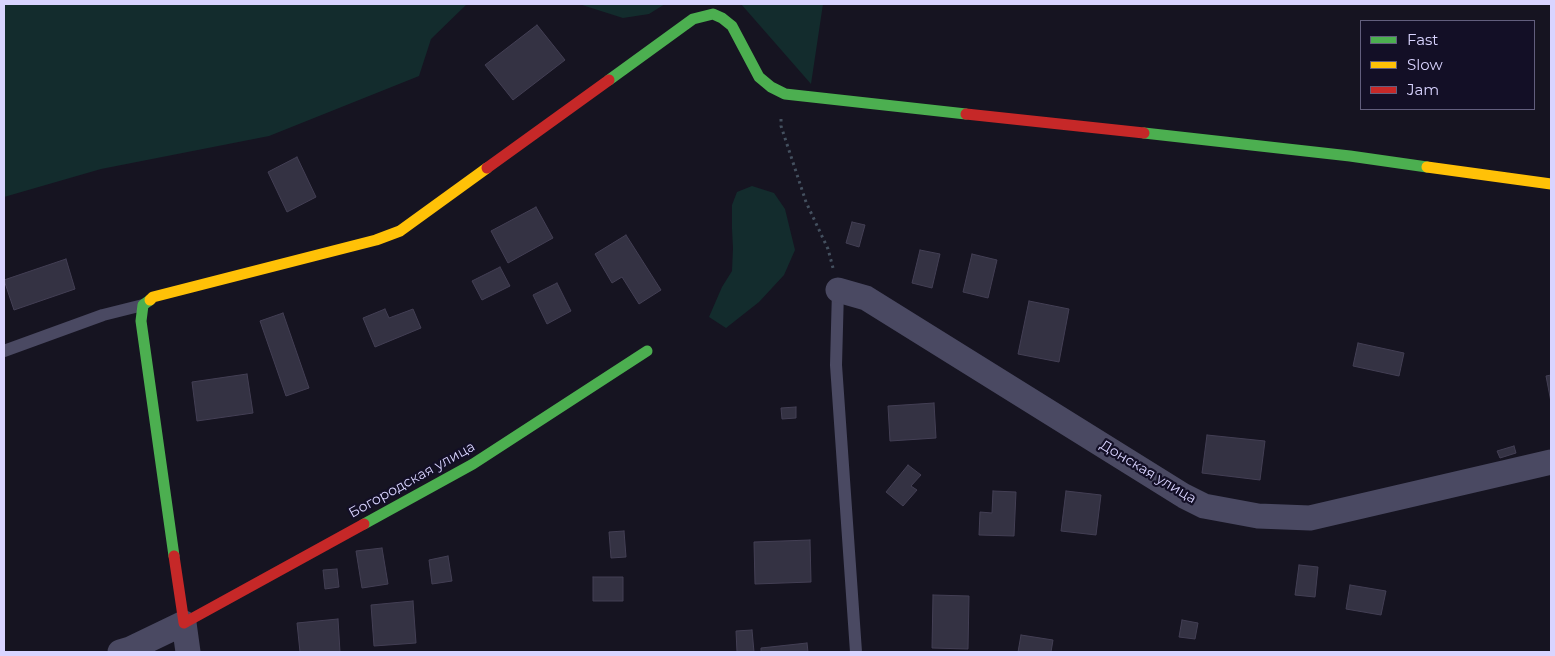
<!DOCTYPE html>
<meta charset="utf-8">
<style>
body{margin:0}
#map{position:relative;width:1555px;height:656px;overflow:hidden;background:#161421;font-family:Montserrat,sans-serif}
canvas{display:block}
.frame{position:absolute;inset:0;border:5px solid #d9d4ff;pointer-events:none}
.legend{position:absolute;left:1360px;top:20px;width:175px;height:90px;box-sizing:border-box;background:#130f26;border:1px solid #625e7d;margin:0;padding:6px 9px;list-style:none;font-size:15px;color:#d9d4ff}
.legend li{display:flex;align-items:center;gap:10px;height:25px}
.legend b{width:25px;border:1px solid #625e7d}
</style>
<div id="map">
<canvas width="1555" height="656"></canvas>
<div class="frame"></div>
<ul class="legend">
<li><b style="height:6px;background:#4caf50"></b>Fast</li>
<li><b style="height:6px;background:#ffc107"></b>Slow</li>
<li><b style="height:6px;background:#c62828"></b>Jam</li>
</ul>
</div>
<script>
const g = document.querySelector('canvas').getContext('2d');
g.lineJoin = 'round';
function fillPath(path, color) {
  g.fillStyle = color;
  g.fill(path, 'evenodd');
}
function poly(rows) {
  const path = new Path2D();
  for (const r of rows) {
    path.moveTo(r[0], r[1]);
    for (let i = 2; i < r.length; i += 2) path.lineTo(r[i], r[i + 1]);
  }
  return path;
}
function strokePath(path, color, width, dash) {
  g.strokeStyle = color;
  g.lineWidth = width;
  g.lineCap = dash ? 'butt' : 'round';
  g.setLineDash(dash || []);
  g.stroke(path);
}
function drawText(font, color, halo, rows, align = 'center') {
  g.font = font + ' Montserrat,sans-serif';
  g.lineWidth = 4.5;
  g.setLineDash([]);
  g.textBaseline = 'middle';
  g.strokeStyle = halo;
  g.fillStyle = color;
  for (const [text, x, y, turn = 0] of rows) {
    g.save();
    g.translate(x, y);
    g.rotate((+turn || 0) * Math.PI / 180);
    g.textAlign = isNaN(turn) ? turn : align;
    if (halo) g.strokeText(text, 0, 0);
    g.fillText(text, 0, 0);
    g.restore();
  }
}
const green = poly([
 [4,4,467,4,431,39,419,76,269,136,101,169,4,197],
 [579,4,665,4,649,14,623,18],
 [741,4,823,4,811,84],
 [752,186,774,193,785,209,795,250,784,275,759,302,726,328,709,317,722,287,732,271,733,248,732,229,732,205,737,192]
]);
const building = poly([
 [537,25,565,60,513,100,485,65,537,25],
 [297,157,316,197,287,212,268,172,297,157],
 [536,207,553,238,508,263,491,231,536,207],
 [852,222,865,225,859,247,846,243,852,222],
 [626,235,661,290,639,304,622,277,612,283,595,254,626,235],
 [920,250,940,254,932,288,912,283,920,250],
 [972,254,997,260,988,298,963,292,972,254],
 [66,259,75,289,14,310,4,280,66,259],
 [500,267,510,286,482,300,472,281,500,267],
 [557,283,571,311,547,324,533,295,557,283],
 [1029,301,1069,309,1059,362,1018,354,1029,301],
 [385,309,389,318,413,309,421,328,375,347,363,318,385,309],
 [283,313,309,388,286,396,260,321,283,313],
 [1358,343,1404,353,1399,376,1353,366,1358,343],
 [247,374,253,413,197,421,192,382,247,374],
 [1551,375,1551,402,1546,376,1551,375],
 [934,403,936,438,890,441,888,406,934,403],
 [796,407,796,418,782,419,781,408,796,407],
 [1207,435,1265,441,1260,480,1202,473,1207,435],
 [1514,446,1516,453,1500,458,1497,451,1514,446],
 [908,465,921,475,911,486,917,490,903,506,886,492,908,465],
 [993,491,1016,492,1014,536,979,535,980,512,992,513,993,491],
 [1066,491,1101,495,1096,535,1061,531,1066,491],
 [624,531,626,557,611,558,609,532,624,531],
 [810,540,811,582,755,584,754,542,810,540],
 [382,548,388,584,362,588,356,551,382,548],
 [448,556,452,581,432,584,429,560,448,556],
 [1299,565,1318,567,1315,597,1295,595,1299,565],
 [337,569,339,587,325,589,323,570,337,569],
 [593,577,623,577,623,601,593,601,593,577],
 [1350,585,1386,591,1381,615,1346,609,1350,585],
 [933,595,969,596,968,649,932,648,933,595],
 [413,601,416,643,374,646,371,605,413,601],
 [338,619,340,652,300,652,297,623,338,619],
 [1182,620,1198,623,1195,639,1179,637,1182,620],
 [752,630,754,652,737,652,736,631,752,630],
 [1021,635,1053,640,1051,652,1018,652,1021,635],
 [807,643,808,652,761,652,761,648,807,643]
]);
const path = poly([
 [781,119,781,126,806,202,828,249,833,268]
]);
const lane = poly([
 [838,290,836,365,856,652],
 [4,351,103,315,143,305]
]);
const street = poly([
 [838,290,866,298,1184,496,1204,506,1258,516,1310,518,1551,462],
 [120,652,130,649,184,623,188,652]
]);
const fast = poly([
 [609,80,693,19,713,14,722,18,732,26,759,77,771,87,785,94,966,114],
 [1144,133,1350,156,1427,167],
 [150,300,143,305,141,321,174,556],
 [364,524,473,464,647,351]
]);
const slow = poly([
 [1427,167,1551,184],
 [150,300,153,297,376,240,400,231,487,168]
]);
const jam = poly([
 [966,114,1144,133],
 [487,168,609,80],
 [174,556,184,623,364,524]
]);
const streetNames = [
 ["Донская улица",1148,472,31],
 ["Богородская улица",412,480,-29]
];
fillPath(green, '#132c2d');
fillPath(building, '#343243');
strokePath(building, '#433f54', 1);
strokePath(path, '#44505f', 3, [2.5, 4]);
strokePath(lane, '#4a4962', 12);
strokePath(street, '#4a4962', 25);
strokePath(fast, '#4caf50', 11);
strokePath(slow, '#ffc107', 11);
strokePath(jam, '#c62828', 11);
drawText('14px', '#d9d4ff', '#130f26', streetNames);
</script>
